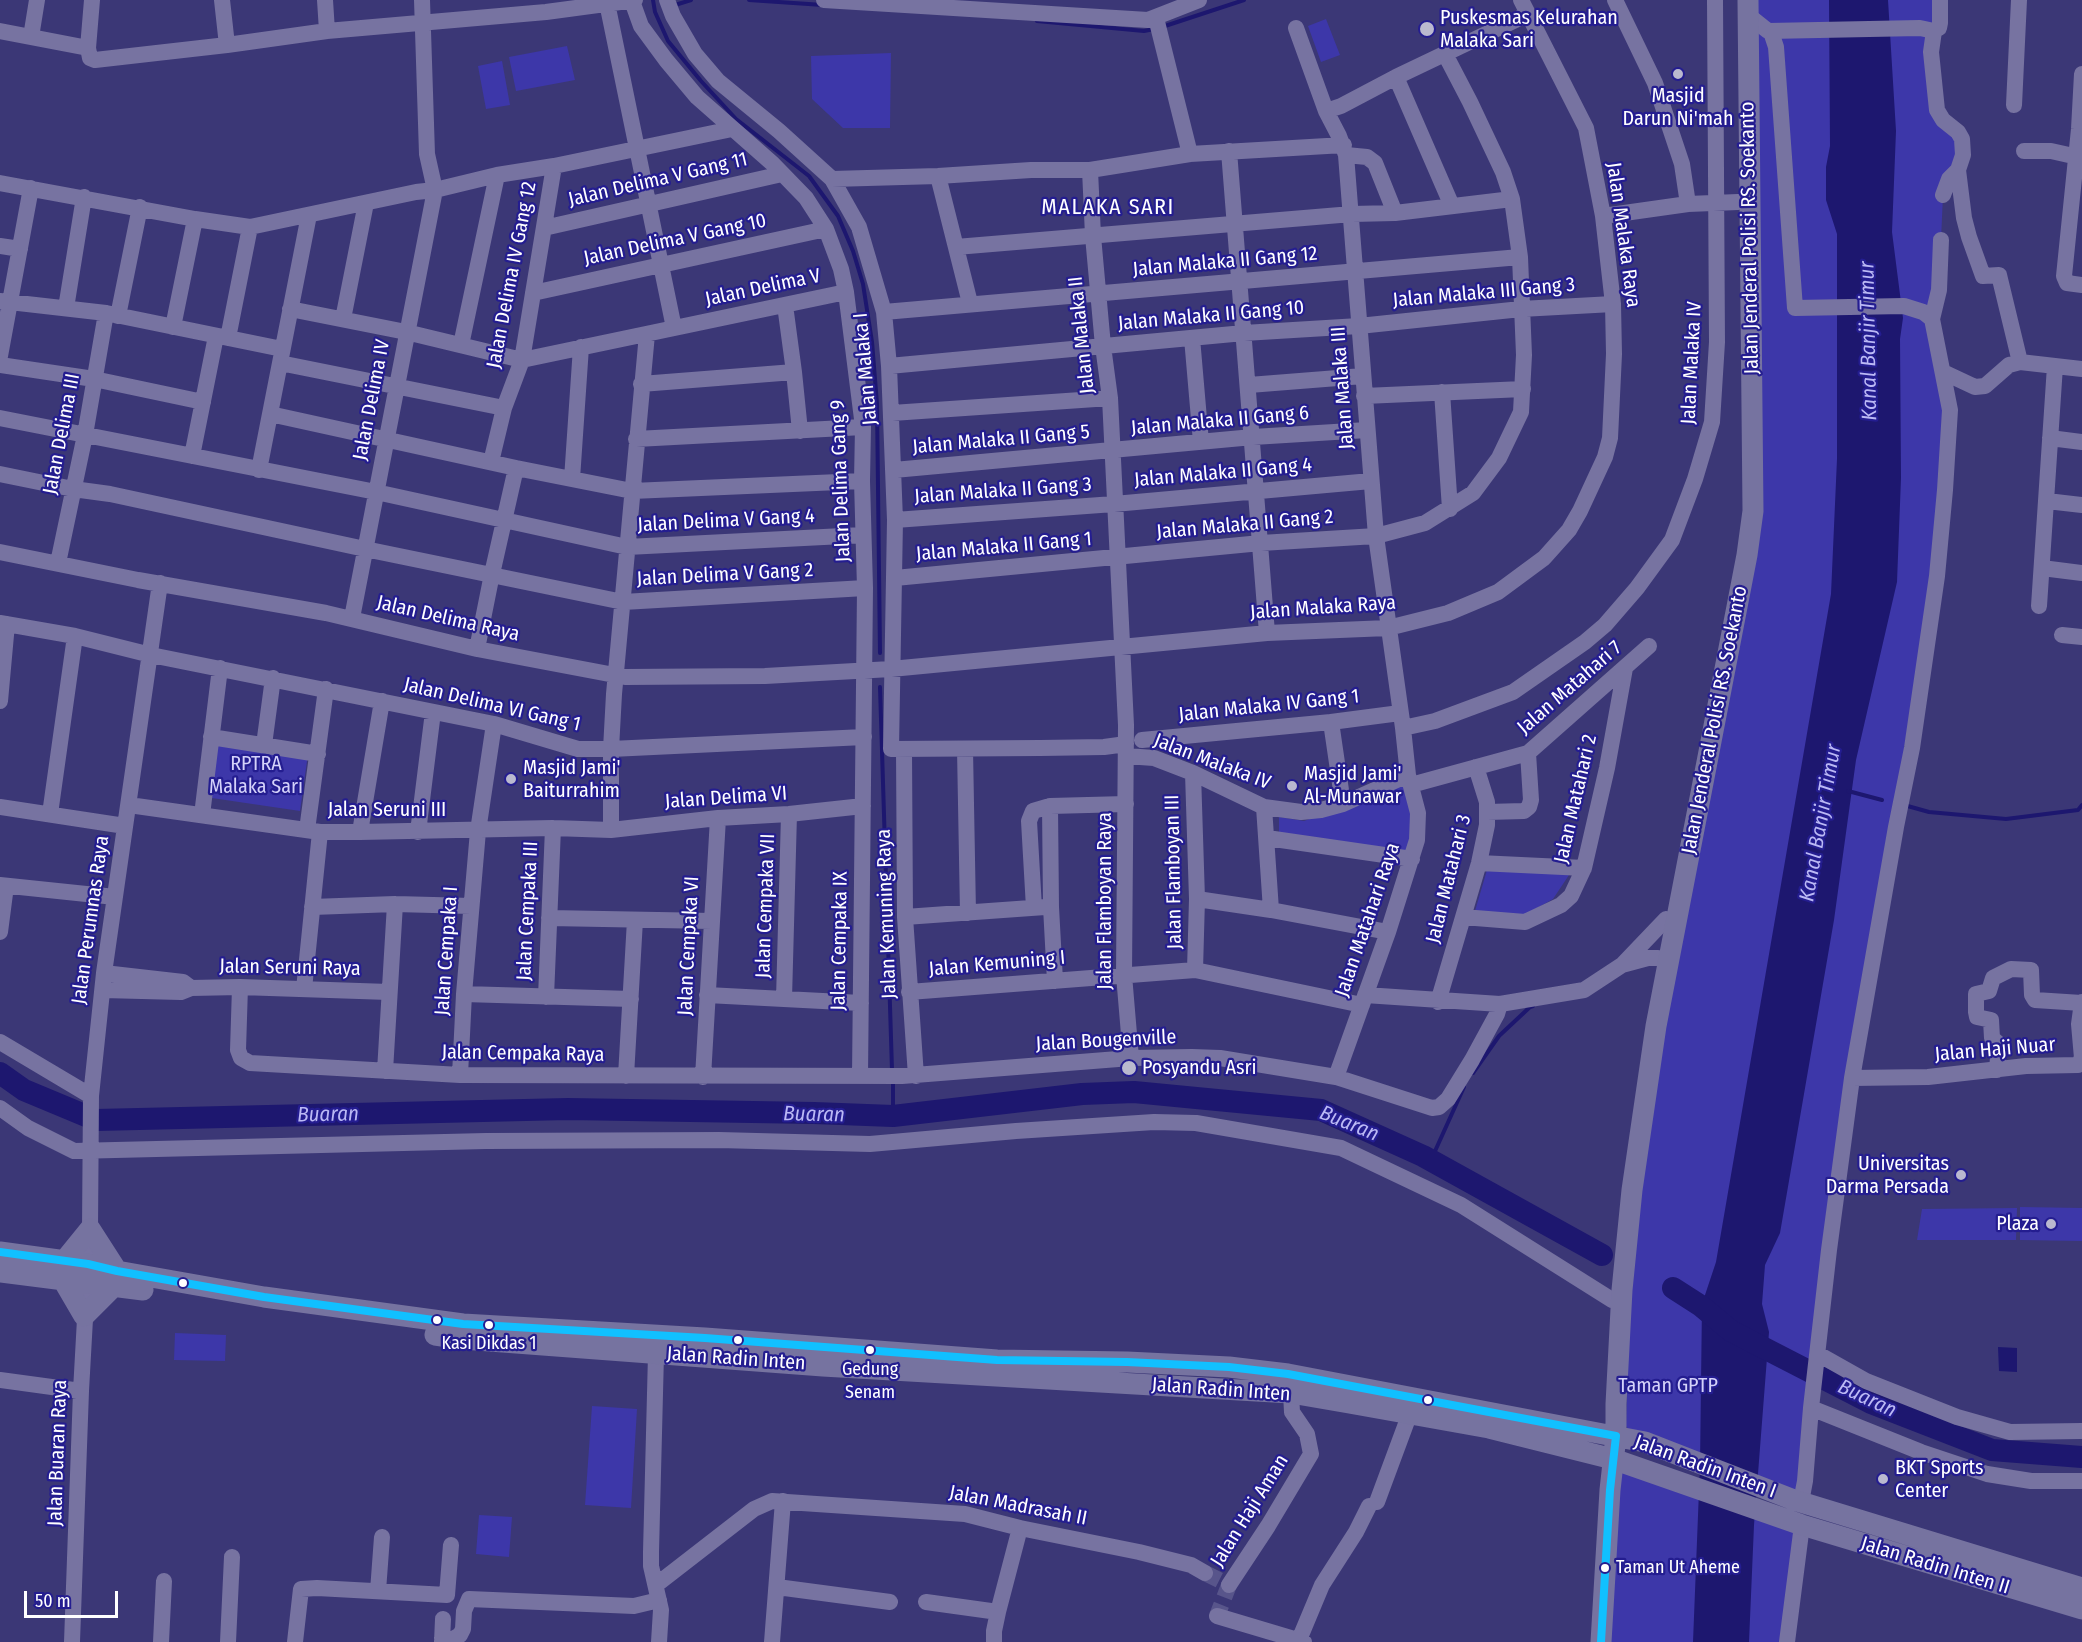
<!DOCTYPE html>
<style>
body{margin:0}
#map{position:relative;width:2082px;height:1642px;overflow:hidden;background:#3b3776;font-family:"Fira Sans Condensed",sans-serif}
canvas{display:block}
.scale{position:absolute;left:24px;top:1591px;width:94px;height:27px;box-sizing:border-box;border:3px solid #fff;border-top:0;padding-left:8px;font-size:18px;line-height:21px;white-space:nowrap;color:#fff;-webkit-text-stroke:4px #241d90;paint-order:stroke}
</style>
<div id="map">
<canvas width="2082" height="1642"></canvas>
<div class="scale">50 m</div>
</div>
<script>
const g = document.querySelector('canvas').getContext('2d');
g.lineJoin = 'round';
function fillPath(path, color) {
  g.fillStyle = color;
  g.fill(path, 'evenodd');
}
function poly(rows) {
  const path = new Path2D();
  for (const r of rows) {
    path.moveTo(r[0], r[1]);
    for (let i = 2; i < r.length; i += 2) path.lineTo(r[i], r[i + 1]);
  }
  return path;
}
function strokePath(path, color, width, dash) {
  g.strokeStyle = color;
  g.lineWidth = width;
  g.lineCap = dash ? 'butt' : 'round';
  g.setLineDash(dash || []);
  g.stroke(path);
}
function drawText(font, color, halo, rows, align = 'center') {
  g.font = font + ' "Fira Sans Condensed",sans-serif';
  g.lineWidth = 4.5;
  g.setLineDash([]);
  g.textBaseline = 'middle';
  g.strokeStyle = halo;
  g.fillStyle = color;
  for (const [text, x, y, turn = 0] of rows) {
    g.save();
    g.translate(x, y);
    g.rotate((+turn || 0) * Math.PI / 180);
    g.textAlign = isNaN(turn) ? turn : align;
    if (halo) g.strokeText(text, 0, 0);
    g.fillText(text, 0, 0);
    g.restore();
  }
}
const green = poly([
 [1748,0,1940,0,1937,110,1962,139,1943,195,1941,240,1932,319,1943,372,1945,490,1852,1078,1801,1502,1637,1441,1626,1426,1632,1190,1747,555],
 [1326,19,1340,55,1321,62,1308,26],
 [567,46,575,80,516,91,509,57],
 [891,53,890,128,843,128,812,99,811,56],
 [502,61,510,105,486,109,478,66],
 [213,740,308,754,300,811,205,797],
 [1406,784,1414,841,1409,853,1279,835,1279,817,1304,821],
 [1487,870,1571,872,1553,899,1525,915,1475,911],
 [2020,1207,2082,1208,2082,1241,2020,1240],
 [2017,1208,2016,1240,1917,1240,1922,1209],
 [175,1333,226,1335,225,1361,174,1360],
 [592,1406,637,1409,631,1508,585,1505],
 [1613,1459,1802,1525,1788,1642,1601,1642],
 [479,1515,512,1517,509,1557,476,1554]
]);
const water = poly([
 [1829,0,1888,0,1896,131,1892,232,1903,318,1900,339,1901,478,1897,582,1856,760,1834,920,1780,1233,1765,1265,1762,1304,1769,1332,1754,1525,1749,1642,1693,1642,1700,1465,1702,1304,1716,1262,1831,594,1837,459,1837,234,1826,200,1826,167,1830,146],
 [1998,1347,2017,1348,2017,1372,1999,1371]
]);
const stream = poly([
 [653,0,655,12,668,41,701,81,736,119,809,176,838,216,853,251,863,284,872,342,877,404,880,653],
 [749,0,823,5],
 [675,5,691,0],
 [1037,21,1144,31,1154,29],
 [1162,27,1244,0],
 [880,687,892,1070],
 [1848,791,1882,800],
 [1904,805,1929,812,2006,819,2078,810,2082,805],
 [1473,1073,1499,1036,1530,1007,1533,1006],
 [893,1081,893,1116],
 [1431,1160,1464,1087]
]);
const river = poly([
 [0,1073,24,1090,96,1120,568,1109,814,1113,893,1116,1082,1094,1134,1092,1321,1110,1423,1156,1602,1255],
 [1673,1288,1701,1306,1731,1331,1871,1403,1992,1450,2082,1457]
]);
const minorTunnel = poly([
 [1205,1573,1229,1585,1217,1616]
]);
const minor = poly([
 [92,0,88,48,90,58,95,60,227,45,327,31,546,12,635,0],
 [222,0,227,45],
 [325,0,327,31],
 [667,0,673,16,695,54,718,81,779,131,832,179,859,227,884,312,889,366,895,520,891,749,1040,748,1104,747,1126,744],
 [824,0,1148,20,1199,0],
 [1615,0,1655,83,1682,164,1688,204],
 [632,1,641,26,666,60,697,97,773,164,806,198,826,229,841,269,846,292,863,427,862,481,865,588,860,1076],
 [607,3,674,328],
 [1748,15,1768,31,1920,28,1934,31,1939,28,1940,23,1940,0],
 [1156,18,1190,154],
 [1296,28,1326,111,1339,136,1346,155,1376,536,1403,728],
 [0,31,88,48],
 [1934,31,1931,52,1937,110,1943,120,1958,132,1962,139,1963,155,1958,170,1964,218,1969,237,1983,276,1999,275,2020,362],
 [1771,32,1776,47,1795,308,1904,306,1923,312,1932,319,1950,410,1945,490,1937,576,1912,748,1896,827,1852,1078,1829,1250,1811,1408,1805,1481,1801,1502],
 [31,37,37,0],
 [2082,74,2079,129,2064,276,2067,283,2082,285],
 [1396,77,1452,206],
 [2014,105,2019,0],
 [1326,111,1341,106,1396,77,1528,14],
 [1229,151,1267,633],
 [2024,151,2051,151,2082,158],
 [1346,155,1367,157,1375,163,1395,213],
 [1090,170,1093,236,1103,346,1110,398,1126,725,1124,975,1131,1058],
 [938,176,970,303],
 [832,179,938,176,1031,170,1090,170,1190,154,1344,145],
 [0,183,195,219,250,227,416,192,435,190,497,175,554,166,732,129],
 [1943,195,1949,179,1958,170],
 [1603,216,1688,204,1738,202],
 [544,228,782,174],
 [0,246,20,249],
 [956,247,1352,214,1395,213,1512,199],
 [533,293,826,229],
 [0,301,106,313,282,349],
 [785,305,794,372,800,431],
 [66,308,84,197],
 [290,309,406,332,522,360,846,292],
 [884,312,1520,257],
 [118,316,140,207],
 [343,319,366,203],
 [1932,319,1939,290,1941,240],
 [173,327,195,219],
 [228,338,250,227],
 [1192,338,1201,442],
 [461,345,497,175],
 [0,356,31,188],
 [280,363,504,408],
 [0,365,94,379,203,402],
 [889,366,1244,333,1359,326,1521,309,1613,304],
 [1943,372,1975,387,1985,386,2009,365,2020,362,2082,369],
 [641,384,794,372],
 [1249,385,1363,376],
 [1442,392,1450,509],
 [1364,396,1523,389],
 [892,413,1110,398],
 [270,414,516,468,632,491,862,481],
 [0,418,376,492,627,547,863,535],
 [2050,438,2082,442],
 [636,439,863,427],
 [192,456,216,336],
 [491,462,504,408,522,360,554,166],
 [259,470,309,215],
 [894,470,1253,437,1367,430],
 [0,474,73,489,110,494,365,549,623,602,865,588],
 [572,479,581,347],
 [2047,501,2082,505],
 [895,520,1114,504,1371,481],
 [0,552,138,580,326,613,477,649,625,677,765,676,891,669,1267,633,1388,628,1448,613,1498,592,1544,558,1569,530,1580,511,1605,457,1610,438,1614,354,1613,304,1603,216,1586,128,1521,0],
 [58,563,85,435,106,313],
 [2042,568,2082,573],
 [895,578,1261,543,1376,536,1425,523,1473,493,1499,458,1521,412,1524,355,1520,257,1512,199,1503,172,1470,102,1445,54],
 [2039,606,2055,366],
 [352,618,435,190,427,154,422,0],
 [0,623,75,636,151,655,494,724,578,749,611,749,864,737],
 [2062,635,2082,637],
 [477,649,492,574,516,468],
 [0,701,7,624],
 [1331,722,1343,804],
 [211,737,318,754],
 [1142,740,1331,722,1400,713],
 [264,745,273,678],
 [965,749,968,913],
 [904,750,905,917,916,1076],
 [1126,756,1154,758,1193,773,1264,807,1301,812,1321,810,1343,804,1408,775,1403,728,1435,721,1513,692,1585,642,1605,625,1637,588,1672,540,1695,479,1712,422,1717,342,1715,0],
 [1193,773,1197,899,1195,970],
 [1411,785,1528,753,1649,646],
 [129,805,320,832,360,832,553,828,611,830,718,818,789,814,863,806],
 [1050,806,1051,907,1055,981],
 [0,807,125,826],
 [1264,807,1271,910],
 [1487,812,1524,811,1529,807,1531,800,1528,753],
 [50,814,75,636],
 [202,815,220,668],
 [307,830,326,689],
 [611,830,611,749,614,694,647,334],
 [360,832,382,701],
 [418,832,433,712],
 [1267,838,1412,859],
 [1479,863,1584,868],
 [0,885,115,897],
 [1197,899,1271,910,1388,932],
 [312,907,395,904,471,906],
 [1034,908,1029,821,1033,811,1050,806,1126,804],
 [905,917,1045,907],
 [1463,917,1525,922,1561,905,1571,896,1584,868,1607,768,1625,668],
 [549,918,712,921],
 [0,932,6,886],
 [1623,964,1666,919],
 [104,973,183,982,191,988],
 [240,987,238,1050,241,1058,250,1063,460,1075,902,1076,1131,1058,1192,1057,1220,1058,1336,1077,1432,1108,1439,1107,1448,1099,1472,1060,1497,1014,1500,1004],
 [304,989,320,832],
 [103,990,181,992,191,988,240,987,389,992],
 [909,992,1195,970,1362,1005],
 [464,994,631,999],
 [707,995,861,1003],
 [1365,995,1500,1004,1584,990,1622,965,1648,958,1658,958],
 [546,997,553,828],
 [784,999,789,814],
 [1438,1002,1479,863,1487,825,1487,802,1476,767],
 [0,1042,91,1096],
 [1997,1070,1999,1044,1992,1038,1991,1020,1977,1017,1976,1012,1976,994,1989,991,1993,978,2011,969,2031,970,2032,995,2035,1000,2082,1003],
 [385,1071,395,904],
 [460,1075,464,994,478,831,494,724],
 [626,1076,635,920],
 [703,1077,718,818],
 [1336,1077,1388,932,1417,840,1418,813,1408,775],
 [1852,1078,1928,1077,2026,1066,2078,1065,2082,1058,2079,1024,2082,1002],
 [0,1108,28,1128,74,1151,486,1141,719,1140,870,1144,1016,1131,1154,1122,1196,1123,1341,1148,1461,1205,1612,1300],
 [656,1354,651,1552,651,1566,661,1610,659,1642],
 [1818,1354,1866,1381,1957,1417,2010,1432,2082,1431],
 [0,1380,81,1391],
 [1811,1408,1921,1452,1987,1474,2031,1481,2082,1481],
 [1377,1502,1410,1413],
 [656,1585,754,1509,772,1501,965,1514,1020,1528,1139,1552,1191,1565,1205,1573],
 [1229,1585,1268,1526,1311,1454,1307,1434,1292,1412,1291,1393],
 [777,1587,890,1602],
 [378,1591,382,1537],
 [926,1602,998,1612],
 [1217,1616,1304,1642],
 [442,1638,453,1639,460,1635,463,1629,464,1611,469,1599,634,1606,659,1600],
 [1299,1640,1322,1585,1356,1532,1369,1506],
 [72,1642,81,1391,90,1229,91,1096,104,973,160,583],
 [161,1642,164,1581],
 [228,1642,232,1557],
 [295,1642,301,1589,317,1588,447,1595,451,1545],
 [442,1642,443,1619],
 [772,1642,783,1501],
 [994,1642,994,1631,998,1612,1020,1528],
 [1787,1642,1802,1525]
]);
const major = poly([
 [0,1252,88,1264,117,1271,264,1297,463,1324,705,1338,997,1360,1127,1362,1229,1367,1288,1374,1645,1442,1794,1500,2082,1588],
 [64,1261,90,1229,117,1271],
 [0,1272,143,1290],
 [63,1280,84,1316,114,1286],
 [435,1335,463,1339,823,1366,1291,1393,1349,1403,1489,1428,1613,1459,1802,1525,2082,1609],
 [1601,1642,1610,1490,1616,1436,1616,1404,1622,1290,1632,1190,1656,1026,1747,555,1753,511,1748,0]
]);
const bus1 = poly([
 [0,1252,88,1264,117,1271,264,1297,463,1324,705,1338,997,1360,1127,1362,1229,1367,1288,1374,1616,1436,1610,1490,1601,1642]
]);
const markers = [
 [1427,29,8,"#bab9cf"],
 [1678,74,6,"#bab9cf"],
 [511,779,6,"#bab9cf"],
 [1292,786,6,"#bab9cf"],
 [1129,1068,8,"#bab9cf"],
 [1961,1175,6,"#bab9cf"],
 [2051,1224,6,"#bab9cf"],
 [183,1283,5,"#fff"],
 [437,1320,5,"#fff"],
 [489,1325,5,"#fff"],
 [738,1340,5,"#fff"],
 [870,1350,5,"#fff"],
 [1428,1400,5,"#fff"],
 [1883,1479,6,"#bab9cf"],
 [1605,1568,5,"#fff"]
];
const busNames = [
 ["Kasi Dikdas 1",489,1344],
 ["Gedung",870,1370],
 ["Senam",870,1393],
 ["Taman Ut Aheme",1616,1568,"left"]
];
const poiNames = [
 ["Puskesmas Kelurahan",1440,18],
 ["Malaka Sari",1440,41],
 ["Masjid",1678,96,"center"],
 ["Darun Ni'mah",1678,119,"center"],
 ["Masjid Jami'",523,768],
 ["Baiturrahim",523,791],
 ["Masjid Jami'",1304,774],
 ["Al-Munawar",1304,797],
 ["Posyandu Asri",1142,1068],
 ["Universitas",1949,1164,"right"],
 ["Darma Persada",1949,1187,"right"],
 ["Plaza",2039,1224,"right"],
 ["BKT Sports",1895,1468],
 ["Center",1895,1491]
];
const streetNames = [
 ["Jalan Delima V Gang 11",658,180,-13],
 ["Jalan Malaka Raya",1623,235,82],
 ["Jalan Jenderal Polisi RS. Soekanto",1750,238,-91],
 ["Jalan Delima V Gang 10",675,240,-12],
 ["Jalan Malaka II Gang 12",1225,262,-5],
 ["Jalan Delima IV Gang 12",512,275,-79],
 ["Jalan Delima V",763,288,-12],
 ["Jalan Malaka III Gang 3",1484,293,-5],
 ["Jalan Malaka II Gang 10",1211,316,-5],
 ["Jalan Malaka II",1082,335,-96],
 ["Jalan Malaka IV",1692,363,-87],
 ["Jalan Malaka I",866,369,-95],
 ["Jalan Malaka III",1343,388,-94],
 ["Jalan Delima IV",372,400,-79],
 ["Jalan Malaka II Gang 6",1220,421,-5],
 ["Jalan Delima III",62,434,-79],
 ["Jalan Malaka II Gang 5",1001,440,-5],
 ["Jalan Malaka II Gang 4",1223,473,-5],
 ["Jalan Delima Gang 9",841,481,-92],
 ["Jalan Malaka II Gang 3",1003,491,-4],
 ["Jalan Delima V Gang 4",726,521,-3],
 ["Jalan Malaka II Gang 2",1245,525,-5],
 ["Jalan Malaka II Gang 1",1004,547,-5],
 ["Jalan Delima V Gang 2",725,575,-3],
 ["Jalan Malaka Raya",1323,608,-4],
 ["Jalan Delima Raya",448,619,13],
 ["Jalan Matahari 7",1570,688,-41],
 ["Jalan Delima VI Gang 1",492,705,13],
 ["Jalan Malaka IV Gang 1",1269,706,-6],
 ["Jalan Jenderal Polisi RS. Soekanto",1715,720,-79],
 ["Jalan Malaka IV",1212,762,21],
 ["Jalan Delima VI",726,798,-4],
 ["Jalan Matahari 2",1576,799,-77],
 ["Jalan Seruni III",387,810],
 ["Jalan Flamboyan III",1174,872,-91],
 ["Jalan Matahari 3",1449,879,-76],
 ["Jalan Flamboyan Raya",1105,901,-90],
 ["Jalan Cempaka VII",766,906,-88],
 ["Jalan Cempaka III",528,911,-87],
 ["Jalan Kemuning Raya",887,914,-92],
 ["Jalan Perumnas Raya",91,920,-82],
 ["Jalan Matahari Raya",1368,920,-71],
 ["Jalan Cempaka IX",840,941,-89],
 ["Jalan Cempaka VI",689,946,-87],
 ["Jalan Cempaka I",447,951,-86],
 ["Jalan Kemuning I",997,964,-5],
 ["Jalan Seruni Raya",290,968,1],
 ["Jalan Bougenville",1106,1041,-3],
 ["Jalan Haji Nuar",1995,1050,-5],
 ["Jalan Cempaka Raya",523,1054,1],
 ["Jalan Radin Inten",736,1359,4],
 ["Jalan Radin Inten",1221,1390,4],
 ["Jalan Buaran Raya",58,1453,-88],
 ["Jalan Radin Inten I",1705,1467,20],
 ["Jalan Madrasah II",1018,1506,11],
 ["Jalan Haji Aman",1250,1511,-58],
 ["Jalan Radin Inten II",1935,1566,17]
];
const parkNames = [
 ["RPTRA",256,764],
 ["Malaka Sari",256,787],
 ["Taman GPTP",1668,1386]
];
const waterNames = [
 ["Kanal Banjir Timur",1869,341,-91],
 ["Kanal Banjir Timur",1821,823,-80],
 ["Buaran",328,1115,-1],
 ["Buaran",814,1115,1],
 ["Buaran",1349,1124,22],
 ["Buaran",1867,1399,25]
];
const quarterNames = [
 ["MALAKA SARI",1108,208]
];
fillPath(green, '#3d37a9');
fillPath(water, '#1d176f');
strokePath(stream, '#1d176f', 4);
strokePath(river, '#1d176f', 22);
strokePath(minorTunnel, '#58558b', 16, [16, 8]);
strokePath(minor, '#7773a1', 16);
strokePath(major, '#7673a0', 21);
strokePath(bus1, '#11c0ff', 8);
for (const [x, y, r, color] of markers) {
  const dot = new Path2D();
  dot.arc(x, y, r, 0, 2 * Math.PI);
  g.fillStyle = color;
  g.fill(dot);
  strokePath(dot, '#241d90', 2);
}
drawText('18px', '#fff', '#241d90', busNames);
drawText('20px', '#fff', '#241d90', poiNames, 'left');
drawText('20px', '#fff', '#241d90', streetNames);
drawText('20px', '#d4d2fa', '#241d90', parkNames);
drawText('italic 21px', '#bbb9f5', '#241d90', waterNames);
g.letterSpacing = '1.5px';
drawText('22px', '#fff', '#241d90', quarterNames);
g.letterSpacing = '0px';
</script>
